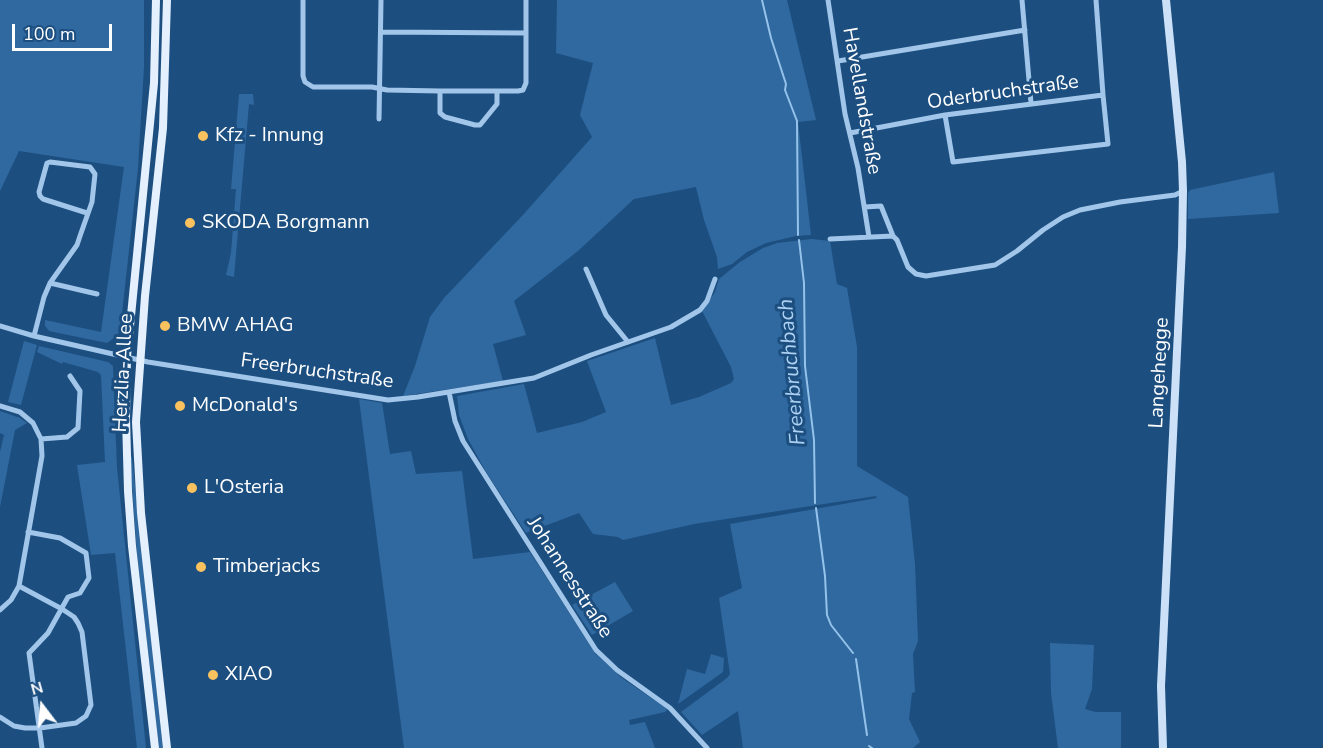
<!DOCTYPE html>
<meta charset="utf-8">
<style>
body{margin:0}
#map{position:relative;width:1323px;height:748px;overflow:hidden;background:#1c4f80;font-family:"Nunito Sans",sans-serif}
canvas{display:block}
.north{position:absolute;left:12px;top:676px;width:60px;height:60px;-webkit-text-stroke:4px #1c4f80;paint-order:stroke;rotate:344deg;font-size:16px;font-weight:700;line-height:24px;text-align:center;color:#fff}
.north::after{content:'';display:block;margin:auto;width:21px;height:27px;background:#fff;clip-path:polygon(50% 0,100% 100%,50% 72%,0 100%)}
.scale{position:absolute;left:12px;top:24px;width:100px;height:27px;box-sizing:border-box;border:3px solid #fff;border-top:0;padding-left:8px;font-size:18px;line-height:21px;white-space:nowrap;color:#fff;-webkit-text-stroke:4px #1c4f80;paint-order:stroke}
</style>
<div id="map">
<canvas width="1323" height="748"></canvas>
<div class="north">N</div>
<div class="scale">100 m</div>
</div>
<script>
const g = document.querySelector('canvas').getContext('2d');
g.lineJoin = 'round';
function fillPath(path, color) {
  g.fillStyle = color;
  g.fill(path, 'evenodd');
}
function poly(rows) {
  const path = new Path2D();
  for (const r of rows) {
    path.moveTo(r[0], r[1]);
    for (let i = 2; i < r.length; i += 2) path.lineTo(r[i], r[i + 1]);
  }
  return path;
}
function strokePath(path, color, width, dash) {
  g.strokeStyle = color;
  g.lineWidth = width;
  g.lineCap = dash ? 'butt' : 'round';
  g.setLineDash(dash || []);
  g.stroke(path);
}
function drawText(font, color, halo, rows, align = 'center') {
  g.font = font + ' "Nunito Sans",sans-serif';
  g.lineWidth = 6;
  g.setLineDash([]);
  g.textBaseline = 'middle';
  g.strokeStyle = halo;
  g.fillStyle = color;
  for (const [text, x, y, turn = 0] of rows) {
    g.save();
    g.translate(x, y);
    g.rotate((+turn || 0) * Math.PI / 180);
    g.textAlign = isNaN(turn) ? turn : align;
    if (halo) g.strokeText(text, 0, 0);
    g.fillText(text, 0, 0);
    g.restore();
  }
}
const green = poly([
 [0,0,144,0,144,67,138,168,121,323,118,335,107,343,49,331,45,326,45,320,101,332,124,167,19,151,0,191],
 [557,0,787,0,816,120,798,122,811,235,796,236,766,243,747,252,732,264,718,269,717,257,704,220,696,187,634,199,578,251,514,301,526,335,493,344,503,381,403,396,415,366,430,317,444,298,522,216,592,137,580,115,593,63,556,53],
 [239,94,253,94,254,105,249,104,234,277,226,275,231,253,236,189,231,189],
 [1274,172,1279,213,1188,219,1188,193,1190,190],
 [812,239,830,241,837,284,847,288,857,347,857,466,908,497,915,564,918,641,913,654,915,692,912,693,909,719,920,742,913,748,743,748,738,711,702,735,681,712,727,678,730,674,719,598,742,588,730,524,877,498,876,496,694,524,623,540,618,537,593,534,579,513,526,533,486,472,468,439,459,415,457,396,524,384,537,433,582,422,606,412,587,361,655,338,671,405,699,397,731,383,734,379,731,367,702,311,715,292,719,279,740,262,763,248,777,243],
 [24,341,37,345,21,405,8,402],
 [39,346,108,362,113,366,117,468,146,748,137,748,115,553,91,555,77,465,105,462,101,375,98,372,63,362,62,364,37,352],
 [359,399,382,403,390,454,411,451,416,474,462,471,473,559,530,552,595,653,622,678,666,708,667,710,665,712,629,720,630,725,645,722,655,748,404,748],
 [0,411,20,418,27,423,15,430,0,507,0,452,4,435,0,433],
 [130,457,132,457,163,748,159,748,137,555],
 [615,582,633,611,592,635,572,605],
 [1050,643,1094,645,1092,689,1085,709,1095,712,1121,712,1121,748,1058,748,1051,693],
 [711,654,724,658,723,672,678,704,687,669,705,674]
]);
const stream = poly([
 [762,0,771,38,786,84,785,90,797,121,798,235],
 [799,240,804,283,805,366,814,440,815,503],
 [816,508,825,576,827,615,831,625,853,653],
 [856,659,867,735],
 [869,746,872,748]
]);
const street = poly([
 [303,0,303,76,305,82,313,87,372,87,387,90,440,91,440,113,445,117,475,125,480,125,497,104,497,91,440,91],
 [526,0,526,33],
 [828,0,845,114,858,168,869,237],
 [1022,0,1031,103],
 [382,32,526,33,526,83,523,90,518,91,497,91],
 [838,61,1025,30],
 [945,115,953,162,1108,144,1103,95],
 [379,119,381,0],
 [850,133,945,115,1103,95,1096,0],
 [865,207,881,206,893,236],
 [830,239,893,236,897,240,908,267,916,274,926,276,995,265,1017,251,1043,230,1063,217,1080,210,1120,202,1175,195,1183,191],
 [586,269,606,315,628,342],
 [50,283,97,294],
 [0,326,34,336,148,362,388,400,418,397,534,378,591,355,671,327,700,310,707,301,715,279],
 [34,336,44,297,50,283,77,245,80,236,92,202,95,174,90,167,50,162,47,163,39,192,40,196,43,199,87,213],
 [449,392,455,421,463,441,596,650,617,670,670,708,707,748],
 [0,406,20,412,33,423,41,439,42,456,19,586,11,600,0,610],
 [41,439,67,437,78,428,80,391,70,376],
 [28,532,60,538,86,553,89,578,80,593,68,597,48,633,29,653,42,748],
 [0,717,14,726,25,728,40,728,76,723,86,716,91,705,82,632,78,623,74,617,62,609,19,586]
]);
const secondary = poly([
 [1163,748,1161,686,1182,247,1183,191,1182,162,1166,0]
]);
const primary = poly([
 [155,748,132,546,128,491,126,418,127,356,154,83,156,0],
 [167,748,141,513,136,422,145,296,163,128,167,0]
]);
const markers = [
 [203,136,6,"#f9c25e"],
 [190,223,6,"#f9c25e"],
 [165,326,6,"#f9c25e"],
 [180,406,6,"#f9c25e"],
 [192,488,6,"#f9c25e"],
 [201,567,6,"#f9c25e"],
 [213,675,6,"#f9c25e"]
];
const streetNames = [
 ["Oderbruchstraße",1003,93,-8],
 ["Havellandstraße",861,101,80],
 ["Freerbruchstraße",317,372,8],
 ["Herzlia-Allee",124,373,-87],
 ["Langehegge",1160,373,-87],
 ["Johannesstraße",569,578,57]
];
const poiNames = [
 ["Kfz - Innung",215,136],
 ["SKODA Borgmann",202,223],
 ["BMW AHAG",177,326],
 ["McDonald's",192,406],
 ["L'Osteria",204,488],
 ["Timberjacks",213,567],
 ["XIAO",225,675]
];
const waterNames = [
 ["Freerbruchbach",793,372,-95]
];
fillPath(green, '#30699f');
strokePath(stream, '#94c2eb', 2);
strokePath(street, '#a1c6e9', 5);
strokePath(secondary, '#cce1f7', 8);
strokePath(primary, '#e4f0fe', 8);
for (const [x, y, r, color] of markers) {
  const dot = new Path2D();
  dot.arc(x, y, r, 0, 2 * Math.PI);
  g.fillStyle = color;
  g.fill(dot);
  strokePath(dot, '#1c4f80', 2);
}
drawText('20px', '#fff', '#1c4f80', streetNames);
drawText('20px', '#fff', '#1c4f80', poiNames, 'left');
drawText('italic 21px', '#acd0f1', '#1c4f80', waterNames);
</script>
